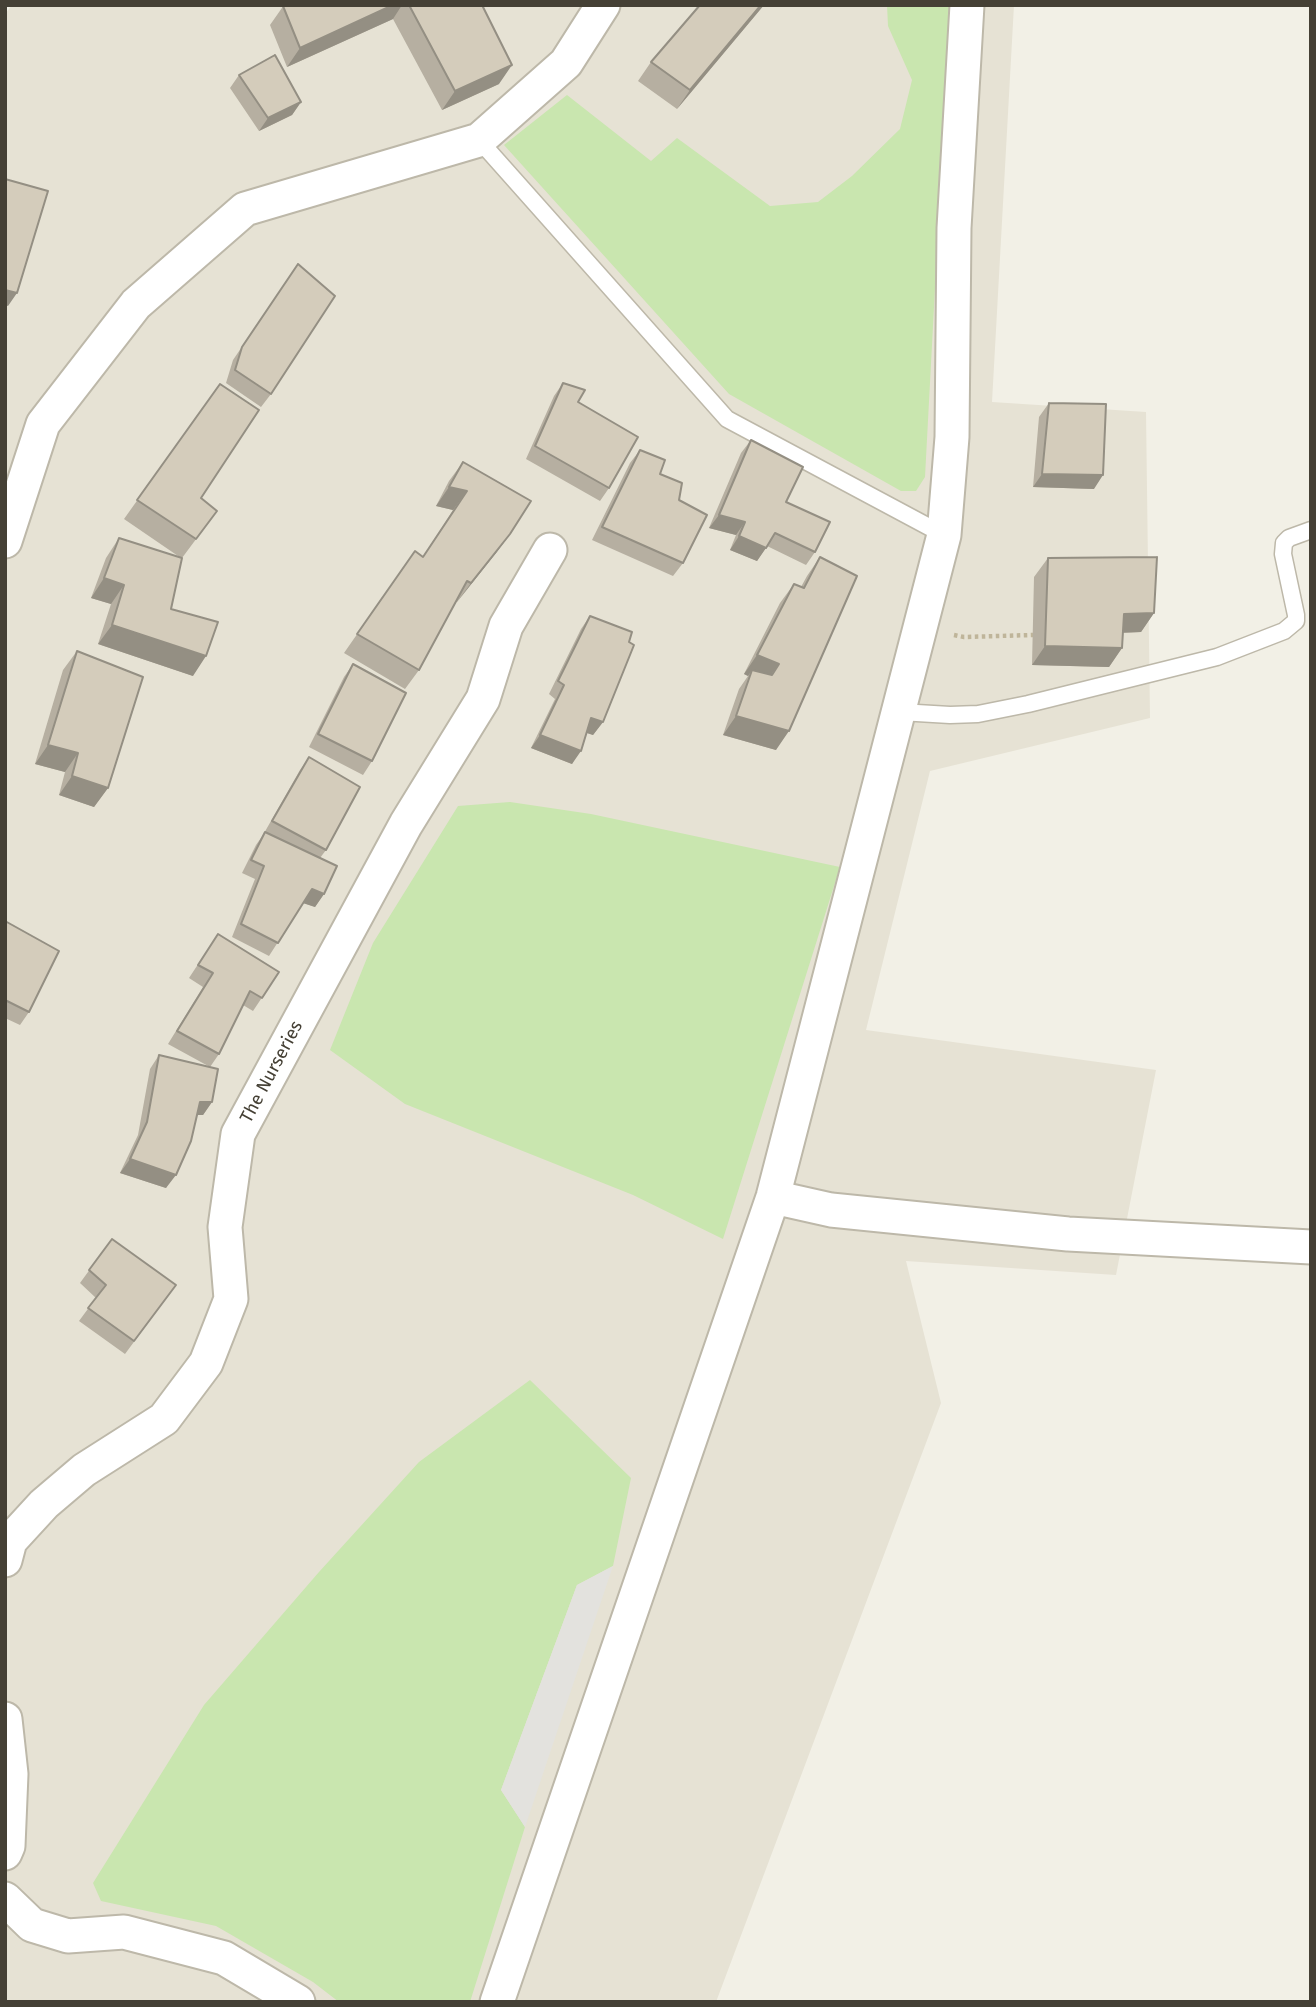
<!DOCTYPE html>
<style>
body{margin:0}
#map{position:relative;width:1316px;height:2007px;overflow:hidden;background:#f2f0e6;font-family:"Fira Sans",sans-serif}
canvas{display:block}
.frame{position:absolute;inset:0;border:7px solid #454035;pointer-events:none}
</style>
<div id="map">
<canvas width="1316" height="2007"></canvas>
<div class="frame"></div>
</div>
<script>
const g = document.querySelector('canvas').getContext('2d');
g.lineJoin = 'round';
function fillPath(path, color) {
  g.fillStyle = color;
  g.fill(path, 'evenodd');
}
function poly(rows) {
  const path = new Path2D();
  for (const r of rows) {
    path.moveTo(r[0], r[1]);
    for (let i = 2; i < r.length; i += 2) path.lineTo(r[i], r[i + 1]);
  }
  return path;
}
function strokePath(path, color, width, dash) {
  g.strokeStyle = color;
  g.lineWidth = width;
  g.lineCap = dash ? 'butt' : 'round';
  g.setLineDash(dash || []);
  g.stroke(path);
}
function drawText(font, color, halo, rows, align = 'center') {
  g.font = font + ' "Fira Sans",sans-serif';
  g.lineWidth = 5;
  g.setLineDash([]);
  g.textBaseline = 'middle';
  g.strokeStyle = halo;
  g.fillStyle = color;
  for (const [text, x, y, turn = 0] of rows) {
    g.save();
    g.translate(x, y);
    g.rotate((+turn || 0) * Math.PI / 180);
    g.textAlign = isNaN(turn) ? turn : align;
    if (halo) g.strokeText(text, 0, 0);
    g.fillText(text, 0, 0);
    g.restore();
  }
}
const residential = poly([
 [12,5,1014,5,992,402,1146,412,1150,718,930,771,866,1030,1156,1070,1116,1275,906,1261,941,1403,716,2002,5,2002,5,14]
]);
const green = poly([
 [887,5,950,5,925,477,916,491,901,491,729,394,504,145,567,95,651,161,677,138,770,206,818,202,852,176,900,129,912,80,888,26],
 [510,802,591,814,840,867,723,1239,633,1195,405,1104,330,1050,373,943,458,806],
 [530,1380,631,1478,613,1566,577,1585,501,1790,525,1827,470,2002,339,2002,313,1982,216,1926,101,1901,93,1883,204,1705,319,1572,419,1462]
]);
const parking = poly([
 [613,1566,525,1827,501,1790,577,1585]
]);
const path = poly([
 [954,635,964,637,1033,635]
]);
const service = poly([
 [479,140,727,419,944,535],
 [900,712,950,715,978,714,1028,704,1217,657,1284,631,1296,621,1296,615,1283,554,1284,543,1289,538,1311,530]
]);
const minor = poly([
 [5,541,43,424,136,304,245,209,479,140,566,63,603,5],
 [773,1197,831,1210,1068,1234,1311,1247],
 [5,1560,10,1541,44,1504,84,1470,164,1419,206,1363,231,1299,225,1227,238,1134,406,824,483,699,506,626,550,550],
 [5,1719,11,1774,8,1846,5,1853],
 [5,1899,32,1925,68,1936,124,1932,224,1958,298,2002],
 [497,2002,773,1197,944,535,952,437,954,228,967,5]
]);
const wall = poly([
 [284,5,482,5,499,84,442,110,393,19,287,67,270,25],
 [764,5,677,109,638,81,651,62],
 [239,75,301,102,292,115,259,131,230,88],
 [298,264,271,394,261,407,226,383,233,360],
 [563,383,609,488,600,501,526,459,554,396],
 [220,384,201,498,217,511,182,558,171,609,193,676,98,644,111,604,91,598,106,558,119,538,181,558,124,519],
 [1049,403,1094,489,1033,487,1039,417],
 [751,440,815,552,806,565,767,546,757,561,730,550,736,535,709,528,741,453],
 [640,450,660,474,679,500,683,563,673,576,592,540,630,463],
 [463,462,510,534,496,553,457,602,456,602,419,670,405,689,344,653,415,551,423,557,453,510,436,506,449,481],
 [820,557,776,750,723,735,739,689,748,676,744,674,780,603,794,584,801,587,807,576],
 [1048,558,1154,613,1141,632,1123,633,1122,648,1109,667,1032,665,1034,577],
 [590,616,603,722,593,735,587,733,572,764,531,748,555,699,549,694,581,629],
 [77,651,108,788,94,807,59,795,65,772,35,764,63,670],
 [353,664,372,761,363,775,309,747,344,677],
 [309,757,326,850,320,858,324,894,315,907,303,903,269,956,232,937,255,879,242,873,256,845,263,835,300,770],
 [5,921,29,1012,20,1025,5,1018],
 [218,934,279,972,253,1011,243,1005,219,1054,210,1067,168,1044,203,987,189,978],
 [159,1055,212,1102,203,1115,197,1115,166,1188,120,1173,138,1135,150,1069],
 [112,1239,176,1285,125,1354,79,1321,96,1298,80,1283]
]);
const shadedWall = poly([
 [393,5,402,5,393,19,287,67,300,48],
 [761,5,764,5,677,109,690,90],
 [512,65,499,84,442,110,455,91],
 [301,102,292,115,259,131,268,118],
 [5,290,17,293,8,306,5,305],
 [1042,474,1103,475,1094,489,1033,487],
 [449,487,467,491,453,510,436,506],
 [719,515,745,522,736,535,709,528],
 [510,534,496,553,457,602,471,583],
 [739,536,766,548,757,561,730,550],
 [104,578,124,585,111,604,91,598],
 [1154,613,1141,632,1111,633,1124,614],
 [112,625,206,656,193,676,98,644],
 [1045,646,1122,648,1109,667,1032,665],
 [757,655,779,664,765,683,752,670,748,676,744,674],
 [736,716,789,731,776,750,723,735],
 [591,718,603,722,593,735,581,731],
 [540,735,581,751,572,764,531,748],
 [48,745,78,753,65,772,35,764],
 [72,776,108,788,94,807,59,795],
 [312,889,324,894,315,907,303,903],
 [200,1102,212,1102,203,1115,190,1115],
 [130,1159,176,1175,166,1188,120,1173]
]);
const building = poly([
 [284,5,393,5,300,48,283,6,284,5],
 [409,5,482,5,512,65,455,91,409,5],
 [700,5,761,5,690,90,651,62,700,5],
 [275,55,301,102,268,118,239,75,275,55],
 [5,179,48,191,17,293,5,290,5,179],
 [298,264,335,296,271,394,235,370,242,347,298,264],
 [563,383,585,390,578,402,638,437,609,488,535,446,563,383],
 [220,384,259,410,201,498,217,511,196,539,137,500,220,384],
 [1049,403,1106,404,1103,475,1042,474,1049,403],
 [751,440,803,467,786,502,830,522,815,552,775,533,766,548,739,536,745,522,719,515,751,440],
 [640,450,665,460,660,474,682,483,679,500,707,515,683,563,602,527,640,450],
 [463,462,531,501,510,534,471,583,467,581,419,670,357,634,415,551,423,557,467,491,449,487,463,462],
 [119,538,182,558,171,609,218,622,206,656,112,625,124,585,104,578,119,538],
 [820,557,857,576,789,731,736,716,752,670,772,675,779,664,757,655,794,584,804,588,820,557],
 [1157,557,1154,613,1124,614,1122,648,1045,646,1048,558,1157,557],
 [590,616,632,632,629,642,634,645,603,722,591,718,581,751,540,735,564,685,558,681,590,616],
 [77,651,143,677,108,788,72,776,78,753,48,745,77,651],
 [353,664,406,693,372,761,318,734,353,664],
 [309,757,360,787,326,850,272,821,309,757],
 [265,832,337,866,324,894,312,889,278,943,241,924,264,866,251,860,265,832],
 [5,921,59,951,29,1012,5,1000,5,921],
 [218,934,279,972,262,998,250,991,219,1054,177,1031,213,973,198,965,218,934],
 [159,1055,218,1069,212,1102,200,1102,191,1141,176,1175,130,1159,147,1122,159,1055],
 [112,1239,176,1285,134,1341,88,1308,106,1285,89,1270,112,1239]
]);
const streetNames = [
 ["The Nurseries",272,1072,-62]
];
fillPath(residential, '#e6e2d4');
fillPath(green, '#c9e6af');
fillPath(parking, '#e3e2de');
strokePath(service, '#bdb8a9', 19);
strokePath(minor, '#bdb8a9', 37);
strokePath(path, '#bfb59a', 4.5, [3.5, 3.5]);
strokePath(service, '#fff', 16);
strokePath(minor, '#fff', 33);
fillPath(wall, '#b6afa1');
fillPath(shadedWall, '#948f83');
fillPath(building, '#d4ccbb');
strokePath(building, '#948f83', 2);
drawText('18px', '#454035', '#fff', streetNames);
</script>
